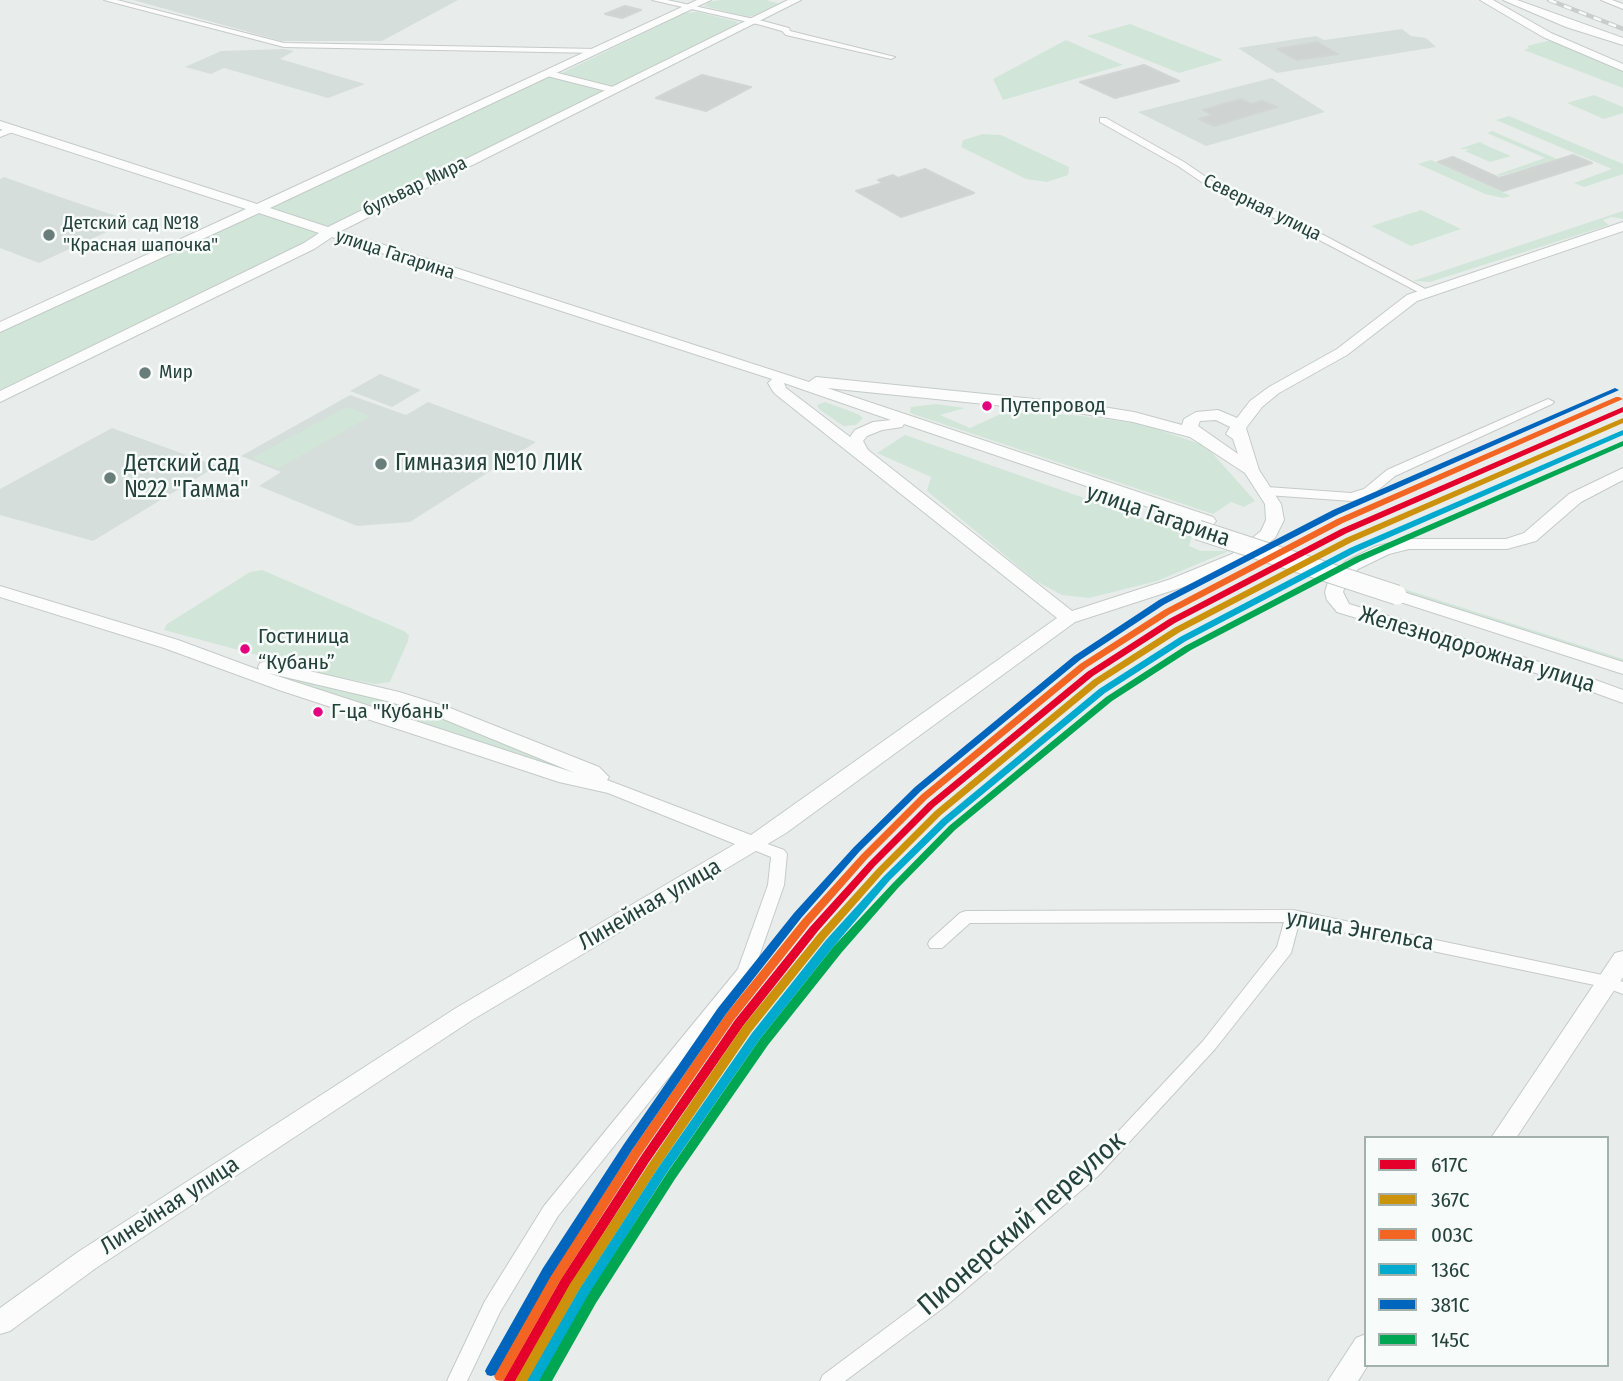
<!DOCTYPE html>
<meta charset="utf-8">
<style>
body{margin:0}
#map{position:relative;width:1623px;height:1381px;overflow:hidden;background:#e8edeb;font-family:"Fira Sans Condensed",sans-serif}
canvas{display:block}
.legend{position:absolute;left:1364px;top:1136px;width:245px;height:231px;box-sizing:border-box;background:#f7fbf9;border:2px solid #a3b1ad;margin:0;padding:9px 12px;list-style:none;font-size:21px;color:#24423a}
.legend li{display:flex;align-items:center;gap:14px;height:35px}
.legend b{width:35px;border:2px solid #a3b1ad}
</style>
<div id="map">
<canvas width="1623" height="1381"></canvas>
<ul class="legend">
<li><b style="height:9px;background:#e4002b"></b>617C</li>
<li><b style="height:9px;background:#cd920c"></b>367С</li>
<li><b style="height:9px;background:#f26522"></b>003С</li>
<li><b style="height:9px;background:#00a9ce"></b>136С</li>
<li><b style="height:9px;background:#0065bd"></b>381С</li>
<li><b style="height:9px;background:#00a651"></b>145С</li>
</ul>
</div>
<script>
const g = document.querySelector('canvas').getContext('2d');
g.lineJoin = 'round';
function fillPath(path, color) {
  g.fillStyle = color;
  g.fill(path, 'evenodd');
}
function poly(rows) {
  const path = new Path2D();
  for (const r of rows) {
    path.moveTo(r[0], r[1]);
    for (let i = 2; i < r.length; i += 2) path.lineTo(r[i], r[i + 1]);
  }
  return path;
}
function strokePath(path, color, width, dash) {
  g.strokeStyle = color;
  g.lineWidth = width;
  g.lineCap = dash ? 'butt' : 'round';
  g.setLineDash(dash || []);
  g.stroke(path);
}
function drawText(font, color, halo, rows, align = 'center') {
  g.font = font + ' "Fira Sans Condensed",sans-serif';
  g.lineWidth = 5;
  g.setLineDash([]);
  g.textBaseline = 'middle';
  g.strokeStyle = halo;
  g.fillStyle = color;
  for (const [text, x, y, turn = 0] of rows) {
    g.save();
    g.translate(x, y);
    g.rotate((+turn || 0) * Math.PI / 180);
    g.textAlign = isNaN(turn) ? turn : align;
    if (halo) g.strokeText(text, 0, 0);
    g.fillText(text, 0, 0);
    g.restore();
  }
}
const built = poly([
 [133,0,458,0,382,41,281,41],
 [1402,29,1411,36,1426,38,1436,47,1277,73,1238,48,1316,36,1324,40],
 [284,49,294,51,280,59,365,84,328,98,224,68,211,74,185,67,221,51],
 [1272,78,1325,112,1206,146,1138,112],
 [4,177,60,197,131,221,39,263,0,248,0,179],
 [380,374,421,390,392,407,350,391],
 [350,395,406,415,428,402,536,442,410,522,357,526,259,486,281,472,241,456],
 [112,428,217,466,93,541,0,515,0,489]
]);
const green = poly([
 [720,0,766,0,780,4,761,15,747,17,704,6,709,2],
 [698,12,738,22,736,26,616,86,610,87,562,73,685,13],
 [1130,24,1223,60,1179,73,1087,36],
 [1066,40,1123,65,1003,100,993,79],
 [1551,40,1623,69,1623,88,1524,50,1529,48,1527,46],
 [550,74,614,90,0,397,0,328],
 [1594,95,1623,107,1623,113,1604,119,1567,103],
 [1509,116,1623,164,1623,174,1584,187,1574,183,1612,169,1496,120],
 [1492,131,1557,159,1500,176,1496,175,1545,158,1487,133],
 [983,134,1001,135,1069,167,1068,175,1047,182,1026,179,961,147,963,140],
 [1480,142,1485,145,1511,156,1490,162,1465,151,1470,149,1459,149],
 [1431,160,1509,195,1510,196,1503,198,1485,194,1418,164],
 [1421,210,1461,229,1411,246,1371,226],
 [1623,211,1623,219,1612,217,1603,220,1609,225,1430,282,1413,281],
 [825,402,858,414,863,418,856,425,843,426,819,409,817,405],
 [936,404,965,408,940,415,970,428,1005,412,1074,415,1142,424,1206,446,1255,501,1244,507,1231,502,1213,514,910,413,911,407],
 [347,407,370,416,279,468,252,458],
 [905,435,1192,536,1189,546,1201,551,1229,551,1157,581,1089,598,1062,595,1036,581,927,491,931,477,877,453],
 [262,570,404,631,409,635,408,641,390,682,375,684,290,668,257,655,164,630,167,624,250,572],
 [1404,589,1623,659,1623,664,1401,593],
 [298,679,417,708,574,771,568,773,295,682]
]);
const building = poly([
 [625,6,641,10,622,18,605,14,625,6],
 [1317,42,1338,54,1297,60,1277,49,1317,42],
 [1144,65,1179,81,1115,98,1080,82,1144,65],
 [702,75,751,87,706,111,656,98,702,75],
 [1241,99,1251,104,1262,101,1277,107,1214,126,1199,119,1212,115,1203,110,1241,99],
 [1573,155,1592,163,1503,191,1438,162,1453,157,1499,178,1573,155],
 [925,169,974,193,901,217,856,191,883,183,878,180,893,175,898,178,925,169]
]);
const street = poly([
 [104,0,117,0,284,43,597,49,601,51,597,53,284,47,104,0],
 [652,0,667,0,763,21,789,28,790,31,895,57,891,59,786,35,782,31,761,25,652,0],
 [1601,0,1612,0,1623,4,1623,9,1601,0],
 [550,71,617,88,618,90,614,93,547,76,546,74,550,71],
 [1100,118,1106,118,1184,162,1215,183,1314,230,1429,291,1428,293,1420,293,1308,234,1209,187,1178,166,1100,122,1100,118],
 [12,126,16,129,15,131,0,137,0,131,12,126],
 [1548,399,1554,402,1552,404,1395,476,1372,495,1352,501,1267,495,1261,491,1267,487,1351,493,1364,489,1387,470,1548,399],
 [754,839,784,850,787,854,784,885,754,971,558,1216,500,1312,467,1381,447,1381,485,1301,544,1206,738,969,768,885,771,857,749,848,746,844,749,840,754,839],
 [1293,910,1607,976,1623,982,1623,994,1604,987,1299,923,1291,953,1215,1049,1098,1176,947,1305,845,1381,820,1381,823,1375,933,1293,1086,1166,1203,1041,1277,947,1284,922,970,923,942,948,930,948,928,944,930,940,960,913,966,911,1293,910]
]);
const secondary = poly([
 [697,0,711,0,270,208,328,227,788,0,801,0,341,231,809,382,816,377,1084,404,1134,412,1182,425,1184,419,1196,412,1218,410,1237,418,1250,401,1269,387,1337,349,1407,295,1623,222,1623,231,1417,301,1347,355,1279,393,1262,407,1246,428,1259,470,1281,504,1284,520,1275,538,1244,562,1183,587,1075,622,786,833,472,1020,96,1268,10,1331,0,1334,0,1308,78,1252,456,1008,735,844,608,793,559,782,279,690,164,648,0,597,0,586,178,640,259,670,258,667,260,663,267,661,399,692,450,708,599,767,609,777,607,780,751,835,1057,618,774,393,768,383,772,379,332,237,314,249,0,402,0,391,304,243,319,233,259,213,0,332,0,322,246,209,0,129,0,121,257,204,697,0],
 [784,383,891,420,873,422,855,430,850,437,786,388,784,383],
 [827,388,1084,414,1133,422,1190,437,1245,473,1265,504,1266,520,1261,531,1232,554,1171,579,1072,611,868,450,863,441,867,436,882,430,902,427,904,424,1201,525,1213,525,1216,521,1213,517,827,388],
 [1216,420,1230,427,1226,434,1233,439,1238,454,1198,426,1200,421,1216,420],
 [268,673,387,701,436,716,575,773,268,673],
 [1480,0,1493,0,1551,33,1623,64,1623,71,1543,37,1480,0],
 [1503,0,1517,0,1623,38,1623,45,1566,27,1503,0],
 [1623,468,1623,480,1581,502,1536,541,1507,549,1409,549,1389,554,1358,569,1346,583,1343,592,1349,604,1579,674,1623,690,1623,703,1565,682,1337,612,1327,600,1325,592,1328,582,1346,561,1377,546,1409,539,1506,539,1524,533,1569,494,1623,468],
 [1397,590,1623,662,1623,674,1391,599,1388,595,1391,591,1397,590],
 [1623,951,1623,977,1516,1138,1491,1138,1615,953,1623,951],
 [1366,1334,1366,1365,1368,1365,1358,1381,1328,1381,1356,1338,1366,1334]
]);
const rail = poly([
 [1549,0,1623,29]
]);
const secondaryBridge = poly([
 [1198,530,1397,595]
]);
const rail1 = poly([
 [1623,407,1623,412,1347,533,1175,623,1093,676,934,807,875,866,818,931,743,1026,649,1162,569,1287,516,1381,503,1381,561,1279,641,1156,735,1020,810,927,869,862,928,803,1087,672,1169,619,1341,529,1623,407]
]);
const rail2 = poly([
 [1623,418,1623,423,1352,542,1180,632,1099,684,941,815,883,873,826,938,751,1032,658,1168,578,1292,528,1381,515,1381,570,1284,650,1162,743,1026,818,934,877,869,935,811,1093,680,1174,628,1346,538,1623,418]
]);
const rail3 = poly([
 [1616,397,1619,397,1623,399,1343,523,1170,614,1086,668,927,799,867,859,810,924,734,1020,640,1156,560,1281,504,1380,501,1381,496,1380,494,1376,496,1372,552,1273,632,1150,726,1014,802,920,861,855,921,795,1080,664,1164,610,1337,519,1616,397]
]);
const rail4 = poly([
 [1623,430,1623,435,1356,552,1186,641,1105,693,948,823,890,880,834,946,760,1039,666,1174,587,1298,540,1381,527,1381,579,1290,658,1168,752,1033,826,940,884,876,942,819,1099,689,1180,637,1350,548,1623,430]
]);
const rail5 = poly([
 [1615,388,1619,390,1617,391,1339,514,1165,604,1080,660,921,791,860,851,802,917,726,1014,632,1150,551,1276,495,1375,491,1376,487,1375,485,1371,487,1367,543,1268,624,1144,718,1008,794,913,854,847,915,787,1074,656,1159,600,1333,510,1615,388]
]);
const rail6 = poly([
 [1623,441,1623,446,1361,561,1191,650,1112,701,955,830,898,888,842,952,768,1045,675,1179,596,1303,552,1381,539,1381,588,1295,667,1173,760,1039,834,946,892,884,949,826,1106,697,1185,646,1355,557,1623,441]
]);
const markers = [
 [49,235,7,"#697e78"],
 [145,373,7,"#697e78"],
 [987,406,6,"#e5007d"],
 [381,464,7,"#697e78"],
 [110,478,7,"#697e78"],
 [245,649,6,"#e5007d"],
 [318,712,6,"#e5007d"]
];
const farStreetnames = [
 ["бульвар Мира",415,187,-26],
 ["Северная улица",1262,208,26],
 ["улица Гагарина",395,255,18]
];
const farPoinames = [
 ["Детский сад №18",63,224],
 ["\"Красная шапочка\"",63,246],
 ["Мир",159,373]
];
const busNames = [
 ["Путепровод",1000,406],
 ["Гостиница",258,637],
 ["“Кубань”",258,663],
 ["Г-ца \"Кубань\"",331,712]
];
const poiNames = [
 ["Гимназия №10 ЛИК",395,464],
 ["Детский сад",124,465],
 ["№22 \"Гамма\"",124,491]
];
const streetNames = [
 ["улица Гагарина",1158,516,19],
 ["Железнодорожная улица",1477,650,17],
 ["Линейная улица",650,905,-30],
 ["улица Энгельса",1360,931,10],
 ["Линейная улица",170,1206,-33]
];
const nearStreetnames = [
 ["Пионерский переулок",1022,1224,-41]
];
fillPath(built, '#d6dedb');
fillPath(green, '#d1e6d8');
fillPath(building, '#cfd4d2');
strokePath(building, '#d1d6d4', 2);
strokePath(street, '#c5cac8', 2);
strokePath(secondary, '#c3cbc8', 2);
fillPath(street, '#fcfcfc');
fillPath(secondary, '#fcfcfc');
strokePath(rail, '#c9cdcc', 4.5);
strokePath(rail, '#f7fbf9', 2.5, [8]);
strokePath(secondaryBridge, '#c3cbc8', 21, []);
strokePath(secondaryBridge, '#fcfcfc', 19);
fillPath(rail1, '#e4002b');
fillPath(rail2, '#cd920c');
fillPath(rail3, '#f26522');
fillPath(rail4, '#00a9ce');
fillPath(rail5, '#0065bd');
fillPath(rail6, '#00a651');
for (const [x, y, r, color] of markers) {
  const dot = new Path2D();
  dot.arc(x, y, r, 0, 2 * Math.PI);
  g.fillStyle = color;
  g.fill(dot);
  strokePath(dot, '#f7fbf9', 2.5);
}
drawText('19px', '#24423a', '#f7fbf9', farStreetnames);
drawText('19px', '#24423a', '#f7fbf9', farPoinames, 'left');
drawText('21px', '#24423a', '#f7fbf9', busNames, 'left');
drawText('23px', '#24423a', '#f7fbf9', poiNames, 'left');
drawText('23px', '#24423a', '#f7fbf9', streetNames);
drawText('28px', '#24423a', '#f7fbf9', nearStreetnames);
</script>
